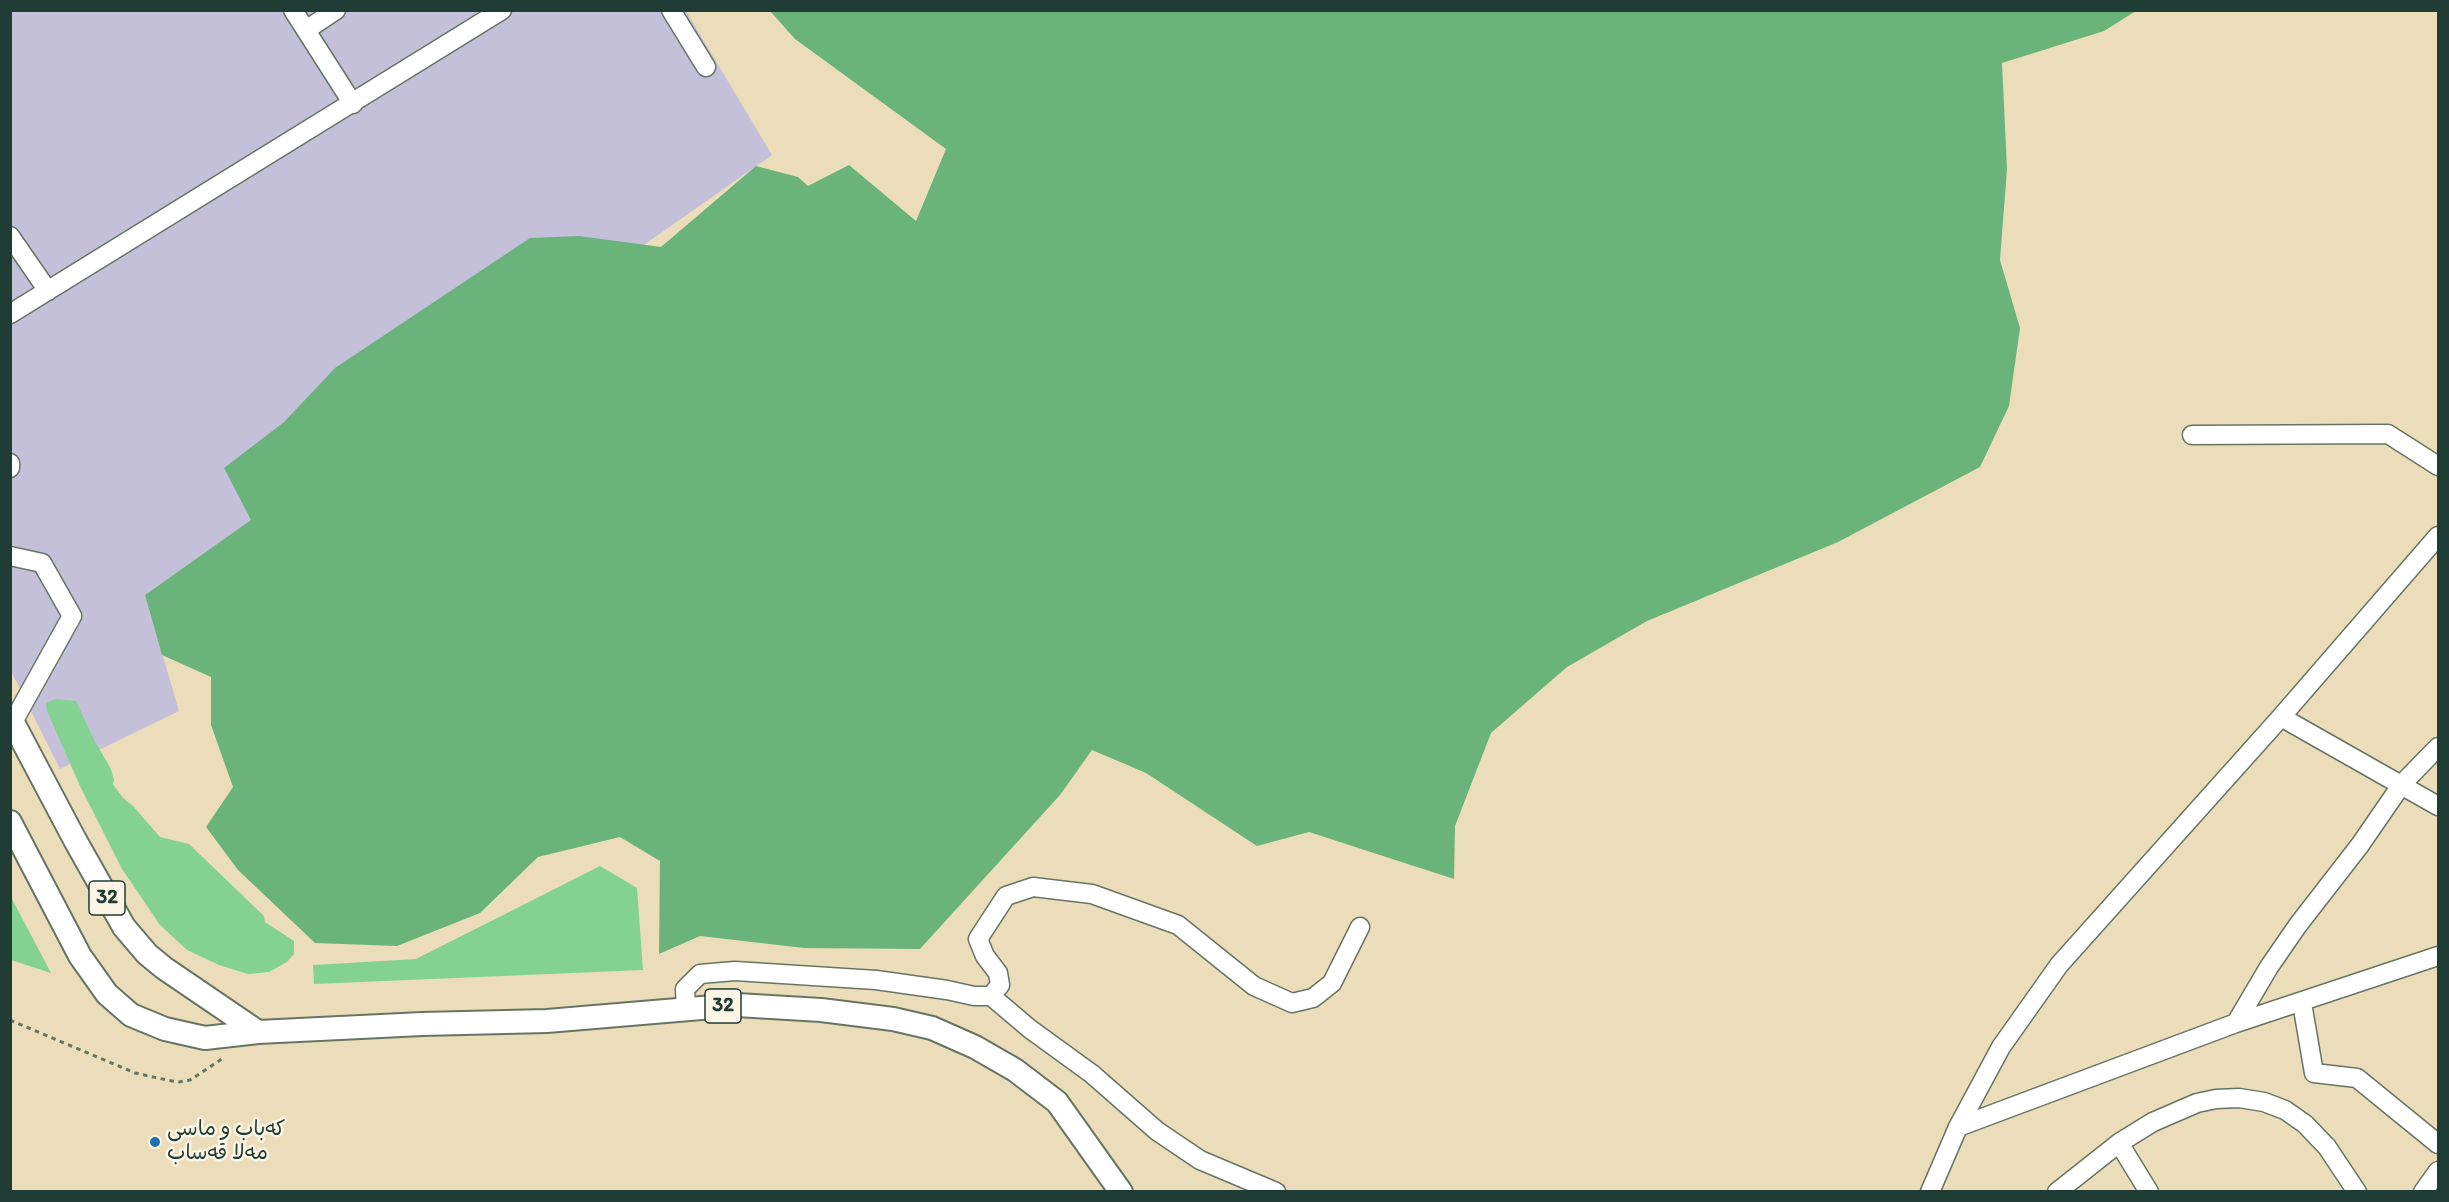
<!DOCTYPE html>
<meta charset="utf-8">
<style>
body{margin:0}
#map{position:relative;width:2449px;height:1202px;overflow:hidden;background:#ebddb9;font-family:Itim,sans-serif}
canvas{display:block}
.frame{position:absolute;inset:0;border:12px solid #1f3d34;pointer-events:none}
</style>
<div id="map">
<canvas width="2449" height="1202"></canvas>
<div class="frame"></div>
</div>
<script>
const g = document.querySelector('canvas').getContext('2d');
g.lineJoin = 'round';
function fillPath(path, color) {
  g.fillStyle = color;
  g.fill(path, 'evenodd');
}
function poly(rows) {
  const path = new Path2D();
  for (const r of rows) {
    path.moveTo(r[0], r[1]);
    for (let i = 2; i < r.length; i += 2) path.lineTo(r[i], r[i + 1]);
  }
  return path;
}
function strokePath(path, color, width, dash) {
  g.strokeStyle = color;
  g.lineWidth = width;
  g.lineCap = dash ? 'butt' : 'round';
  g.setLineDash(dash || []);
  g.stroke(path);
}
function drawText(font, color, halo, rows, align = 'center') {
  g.font = font + ' Itim,"Playpen Sans Arabic",sans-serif';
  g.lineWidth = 5;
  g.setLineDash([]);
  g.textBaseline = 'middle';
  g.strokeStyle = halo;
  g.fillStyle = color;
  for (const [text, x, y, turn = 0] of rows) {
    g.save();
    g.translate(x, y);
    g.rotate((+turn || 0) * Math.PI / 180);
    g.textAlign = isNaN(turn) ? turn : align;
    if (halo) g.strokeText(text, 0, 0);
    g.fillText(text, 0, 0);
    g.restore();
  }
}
const industrial = poly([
 [11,11,686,11,772,155,145,595,179,711,60,769,11,671]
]);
const green = poly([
 [56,699,76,701,93,738,111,769,114,780,113,784,123,798,133,806,160,837,189,844,264,916,265,922,294,941,294,954,287,962,269,972,248,974,219,965,187,950,160,925,122,869,80,786,47,711,46,703],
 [600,866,637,888,643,970,314,984,313,965,416,959],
 [10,897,11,897,51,973,11,960]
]);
const forest = poly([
 [770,11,2136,11,2104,31,2002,63,2007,169,2000,260,2020,328,2009,406,1980,467,1838,542,1647,621,1567,667,1491,733,1455,826,1454,879,1309,832,1257,846,1146,773,1092,750,1060,795,920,949,804,948,700,936,659,954,660,861,620,837,538,857,480,913,397,946,315,943,238,870,206,827,233,787,211,725,211,677,162,655,145,595,251,520,224,468,284,422,335,368,530,238,579,236,661,247,756,166,798,177,808,186,849,165,916,221,946,149,795,39]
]);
const path = poly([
 [10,1020,135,1073,167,1080,179,1082,190,1080,225,1057]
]);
const minor = poly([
 [293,10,353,104],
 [671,10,706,67],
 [306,30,336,10],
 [10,236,48,291],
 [10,314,502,10],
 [2192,435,2388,434,2438,466],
 [10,463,10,468],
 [10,556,42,563,72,616,13,722],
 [2281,717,2438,806],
 [991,996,1030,1029,1092,1074,1157,1131,1200,1160,1276,1192],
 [2302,1003,2314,1073,2357,1078,2438,1144],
 [686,1009,685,989,700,974,735,971,876,980,947,990,974,996,991,996,1000,985,998,973,985,956,978,939,1006,896,1033,887,1092,894,1178,925,1254,986,1292,1003,1313,998,1332,983,1360,927],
 [2236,1023,2438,956],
 [1958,1127,2236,1023,2269,967,2298,925,2360,845,2402,784,2438,747],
 [2119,1143,2149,1192],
 [1930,1192,1958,1127,2001,1047,2059,965,2281,717,2438,536],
 [2057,1192,2119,1143,2153,1122,2197,1103,2216,1099,2239,1098,2264,1102,2285,1110,2305,1124,2327,1147,2357,1192],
 [2423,1192,2438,1171]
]);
const major = poly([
 [10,717,75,840,124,927,147,954,164,968,258,1032],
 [10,822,80,956,107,994,131,1015,165,1029,205,1038,258,1032,422,1024,547,1021,737,1005,821,1010,893,1019,932,1028,975,1047,1015,1070,1057,1102,1121,1192]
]);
const markers = [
 [155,1142,6,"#1f6fb2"]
];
const shields = [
 [107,898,36],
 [723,1006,36]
];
const shieldNames = [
 ["32",107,898],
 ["32",723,1006]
];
const poiNames = [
 ["کەباب و ماسی",167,1130],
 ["مەلا قەساب",167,1154]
];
fillPath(industrial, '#c5c0da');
fillPath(green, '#83d291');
fillPath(forest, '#6ab47b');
strokePath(minor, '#667563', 21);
strokePath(major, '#667563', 26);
strokePath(path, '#667563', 3, [4.5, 4.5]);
strokePath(minor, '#fff', 18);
strokePath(major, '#fff', 22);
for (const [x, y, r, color] of markers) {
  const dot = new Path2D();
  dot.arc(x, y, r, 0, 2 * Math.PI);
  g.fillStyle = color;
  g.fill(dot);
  strokePath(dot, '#fcf5e5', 2);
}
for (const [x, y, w] of shields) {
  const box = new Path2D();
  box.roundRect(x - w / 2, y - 17, w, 34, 4.5);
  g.fillStyle = '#fcf5e5';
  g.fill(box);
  strokePath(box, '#1f3d34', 1.5);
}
drawText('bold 20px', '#1f3d34', null, shieldNames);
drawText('21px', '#1f3d34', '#fcf5e5', poiNames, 'left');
</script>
